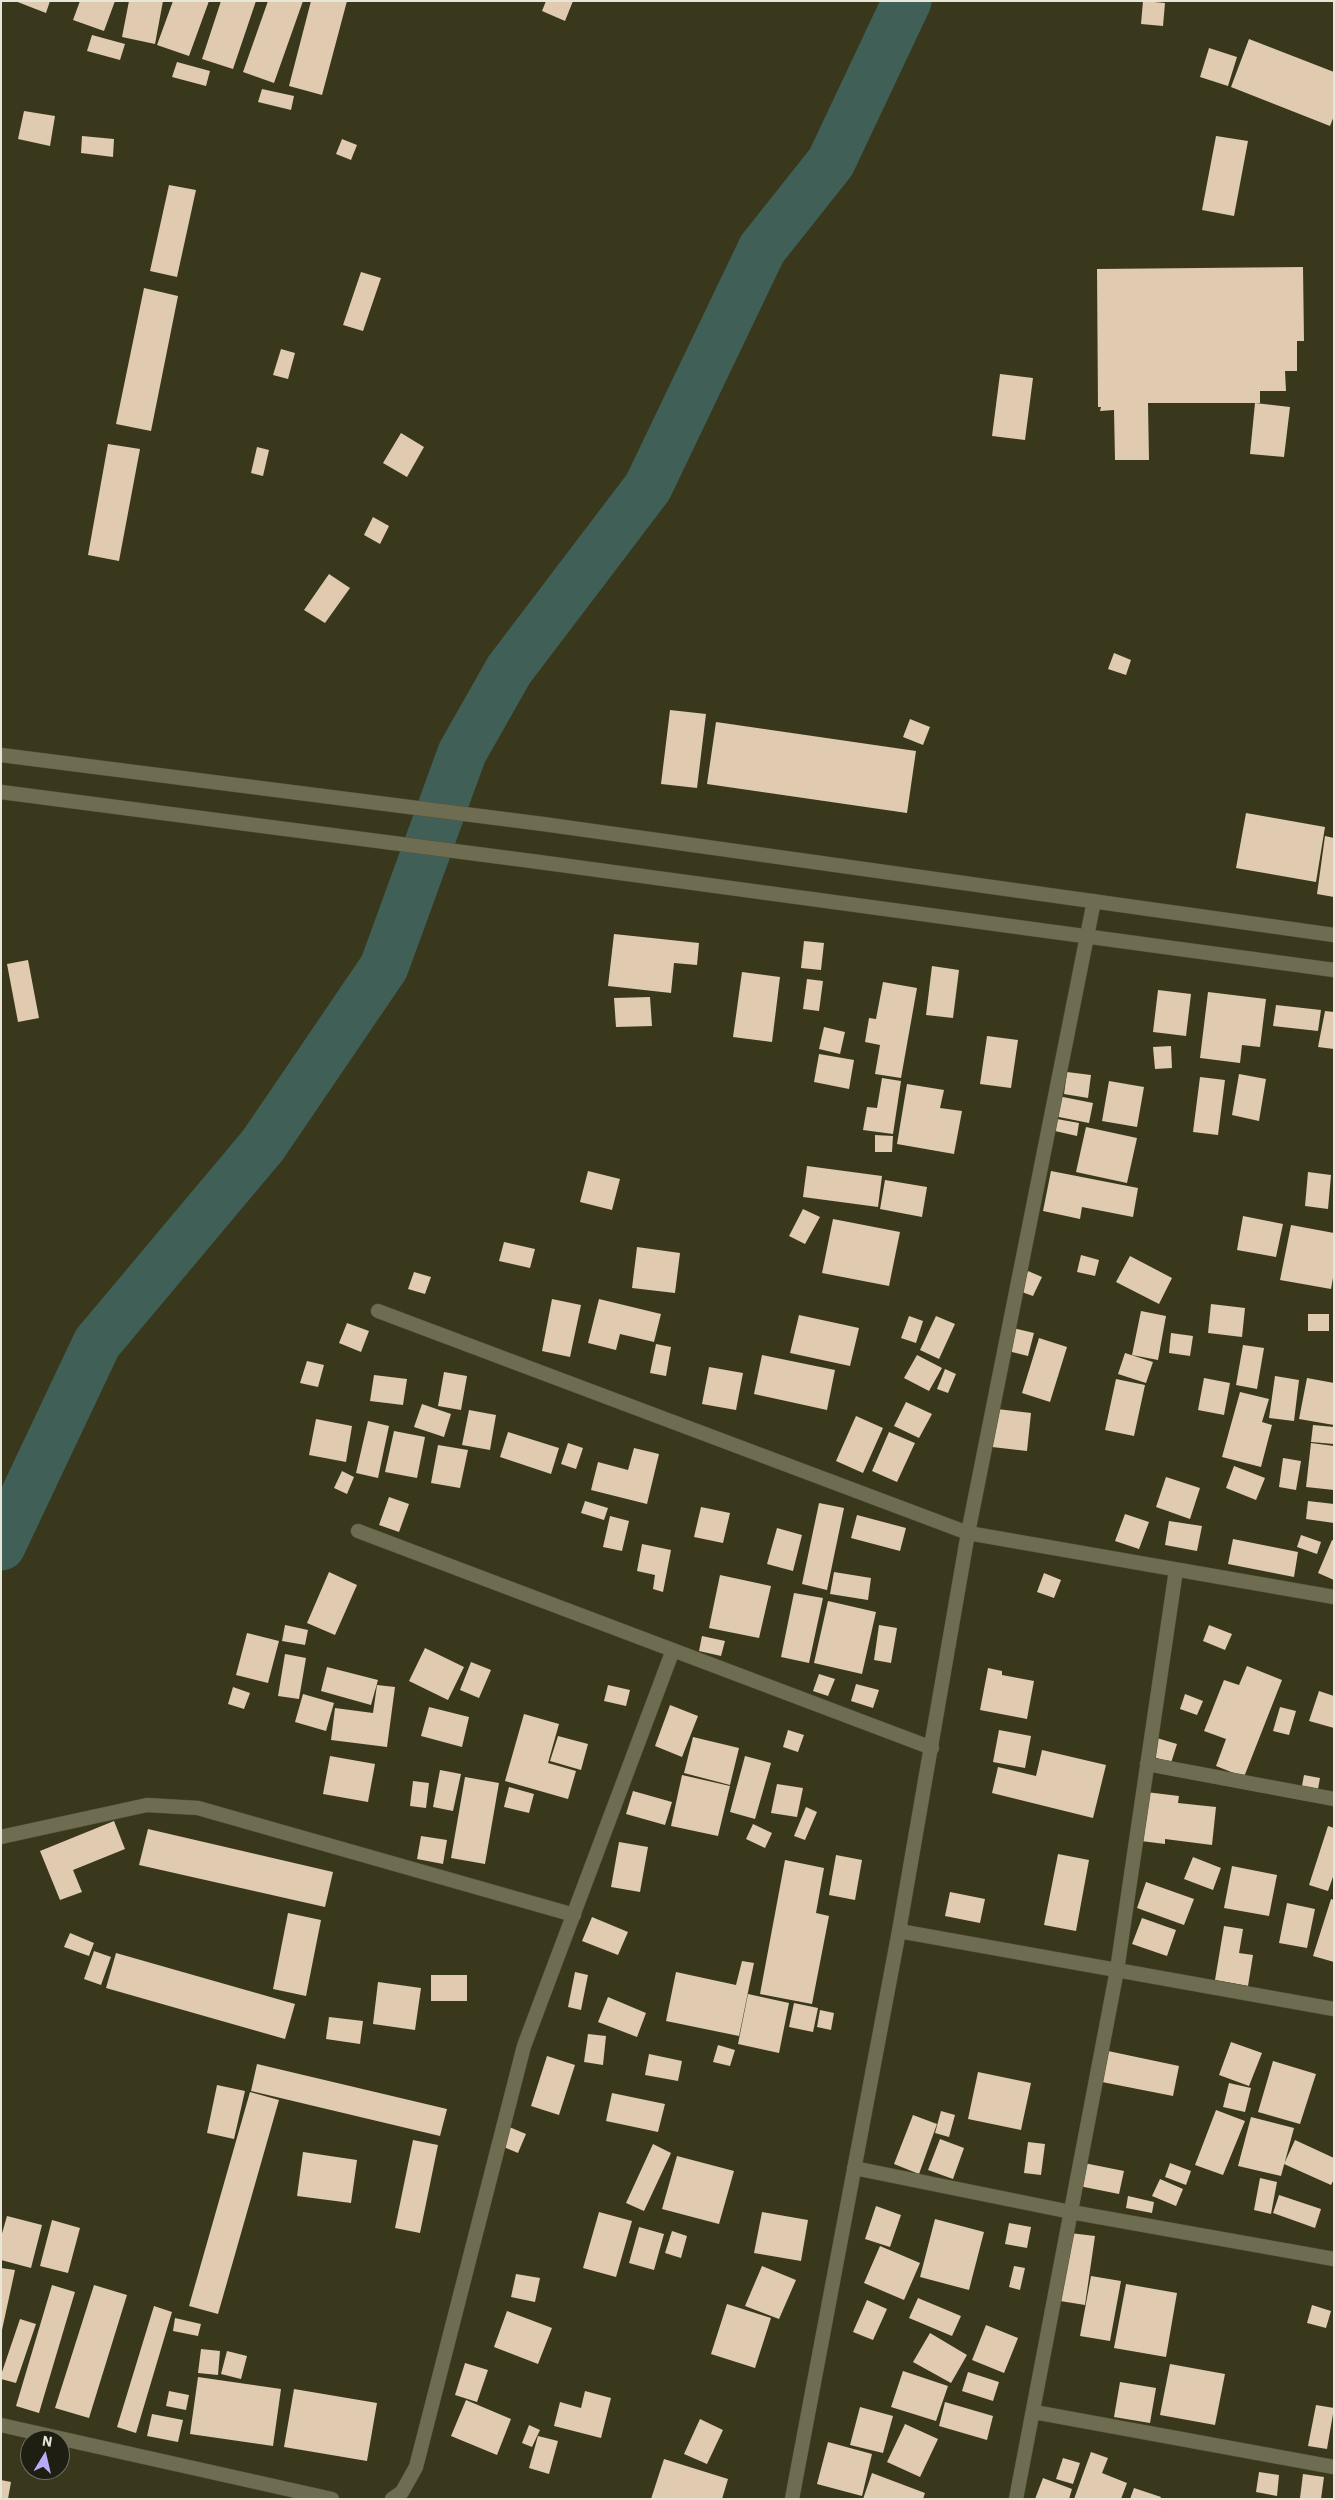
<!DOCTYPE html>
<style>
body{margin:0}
#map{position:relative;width:1335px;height:2500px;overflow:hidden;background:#39381d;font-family:"IBM Plex Sans",sans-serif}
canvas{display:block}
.frame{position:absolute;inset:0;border:2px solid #e8e7d7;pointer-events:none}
.north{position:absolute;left:20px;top:2430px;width:50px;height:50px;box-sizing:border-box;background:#1f1e13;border:1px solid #6f6e61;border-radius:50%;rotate:9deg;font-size:14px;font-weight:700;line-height:20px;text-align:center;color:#e8e7d7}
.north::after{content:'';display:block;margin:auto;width:18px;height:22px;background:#b9abf7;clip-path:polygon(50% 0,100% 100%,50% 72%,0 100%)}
</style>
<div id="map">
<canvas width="1335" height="2500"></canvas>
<div class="frame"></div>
<div class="north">N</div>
</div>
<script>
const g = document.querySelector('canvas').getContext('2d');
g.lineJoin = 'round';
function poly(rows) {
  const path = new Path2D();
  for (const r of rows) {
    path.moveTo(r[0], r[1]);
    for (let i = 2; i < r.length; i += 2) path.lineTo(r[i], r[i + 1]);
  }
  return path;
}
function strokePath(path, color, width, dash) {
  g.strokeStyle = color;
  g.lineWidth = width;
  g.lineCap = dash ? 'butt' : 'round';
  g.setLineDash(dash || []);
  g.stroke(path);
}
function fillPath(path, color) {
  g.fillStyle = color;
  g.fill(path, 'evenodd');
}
const river = poly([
 [1,1546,97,1343,263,1145,384,967,462,753,509,670,648,487,762,249,831,162,907,1]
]);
const building = poly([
 [15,1,50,1,46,13],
 [80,1,115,1,104,31,73,20],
 [129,1,163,1,155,44,122,37],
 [173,1,209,1,189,56,157,45],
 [221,1,256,1,233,69,202,59],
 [268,1,303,1,274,83,243,72],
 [311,1,347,1,322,95,289,86],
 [546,1,573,1,565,21,542,11],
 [1143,1,1165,3,1163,26,1141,24],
 [92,35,125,44,120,60,87,51],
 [1249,39,1334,72,1334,116,1330,126,1231,87],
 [1209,48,1237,57,1228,86,1200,77],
 [177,62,210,71,206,86,172,77],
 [262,89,294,96,291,110,258,102],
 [24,111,55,116,50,146,18,139],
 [82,136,114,139,113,157,81,153],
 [1216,136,1248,141,1234,216,1202,210],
 [342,139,357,145,351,160,336,154],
 [169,185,196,190,177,277,150,271],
 [1303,267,1304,341,1297,341,1297,371,1285,371,1286,391,1260,391,1260,403,1148,403,1149,460,1115,460,1114,410,1100,411,1101,407,1098,407,1097,269],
 [361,272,381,278,363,331,343,325],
 [144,288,178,296,151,431,116,424],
 [281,349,295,353,288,379,273,375],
 [1000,374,1033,378,1025,440,992,436],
 [1255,403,1290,407,1284,457,1250,454],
 [401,433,424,447,407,477,383,463],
 [108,444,140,449,119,561,88,555],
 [257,447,269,450,263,476,251,473],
 [373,517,389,526,380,544,364,535],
 [329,574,350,588,325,623,304,610],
 [1114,653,1131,660,1126,675,1108,669],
 [670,710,706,714,697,788,661,784],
 [910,719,930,727,923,745,903,737],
 [716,722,916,751,907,813,707,784],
 [1246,813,1325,827,1316,882,1236,868],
 [1325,836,1334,838,1334,897,1317,894],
 [614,934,699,943,697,965,674,963,671,993,608,986],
 [804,941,824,943,821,970,801,968],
 [28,960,39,1018,18,1022,7,964],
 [932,966,959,970,953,1018,926,1015],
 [742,972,780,977,772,1042,733,1037],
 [807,979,823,981,819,1011,803,1009],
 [883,982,917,988,901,1078,875,1074,880,1045,865,1042,869,1018,876,1019],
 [1158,990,1191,994,1186,1036,1153,1032],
 [1208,992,1266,999,1260,1047,1242,1045,1240,1063,1200,1058],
 [650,997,652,1026,616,1027,614,998],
 [1276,1005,1321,1010,1318,1031,1273,1026],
 [1325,1011,1334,1012,1334,1049,1318,1047],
 [824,1027,845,1032,840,1054,819,1049],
 [987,1036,1018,1040,1011,1088,980,1084],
 [1171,1046,1172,1068,1155,1069,1153,1047],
 [819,1054,854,1060,849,1089,814,1082],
 [1067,1072,1091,1075,1088,1098,1064,1094],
 [1239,1074,1266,1079,1259,1121,1232,1115],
 [1200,1077,1225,1080,1218,1135,1193,1132],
 [882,1078,901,1081,893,1134,863,1130,867,1107,877,1108],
 [1109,1081,1144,1087,1137,1127,1102,1121],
 [907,1084,944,1090,940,1108,962,1111,954,1154,897,1144],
 [1058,1096,1093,1103,1089,1123,1054,1116],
 [1057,1119,1079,1123,1077,1136,1055,1131],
 [1086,1127,1137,1138,1127,1183,1076,1172],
 [875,1135,893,1136,892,1152,875,1152],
 [807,1166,882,1176,878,1207,803,1197],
 [588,1171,620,1179,612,1210,580,1202],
 [1051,1171,1138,1188,1133,1217,1082,1207,1080,1219,1043,1211],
 [1308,1172,1331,1175,1328,1209,1305,1206],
 [885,1180,927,1187,922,1217,880,1209],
 [803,1209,820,1217,805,1244,789,1236],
 [1243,1216,1283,1224,1276,1257,1237,1250],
 [833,1219,900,1232,889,1286,822,1273],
 [1291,1225,1334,1233,1334,1272,1331,1289,1280,1280],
 [504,1242,535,1249,530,1268,499,1261],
 [637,1247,680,1253,675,1293,632,1288],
 [1081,1255,1099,1260,1095,1276,1077,1272],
 [1130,1256,1172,1278,1159,1304,1116,1282],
 [1028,1271,1042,1277,1033,1296,1019,1291],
 [414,1272,431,1277,425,1294,408,1289],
 [552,1299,581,1305,570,1357,542,1351],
 [599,1299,661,1314,654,1342,620,1334,616,1350,588,1343],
 [1211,1304,1245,1308,1242,1337,1208,1333],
 [1141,1311,1166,1316,1158,1360,1132,1355],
 [1308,1314,1329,1314,1329,1331,1308,1331],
 [799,1315,859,1328,850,1366,790,1353],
 [909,1316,923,1321,916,1343,901,1338],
 [936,1316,955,1324,939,1359,920,1350],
 [347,1323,369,1331,361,1352,339,1343],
 [1013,1328,1034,1333,1028,1356,1008,1351],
 [1171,1333,1193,1336,1190,1356,1169,1353],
 [1039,1338,1067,1347,1050,1402,1022,1393],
 [656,1344,671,1347,666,1376,650,1373],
 [1243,1345,1264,1348,1257,1389,1236,1385],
 [1125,1353,1153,1362,1146,1383,1118,1374],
 [762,1355,835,1370,827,1410,754,1394],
 [917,1355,942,1368,929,1391,904,1378],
 [307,1361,324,1365,318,1387,300,1383],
 [709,1367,743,1373,736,1410,702,1404],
 [945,1369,956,1374,948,1393,937,1389],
 [444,1372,467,1376,461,1410,438,1406],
 [374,1375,407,1379,403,1405,370,1401],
 [1275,1376,1299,1380,1294,1421,1269,1418],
 [1204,1378,1230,1383,1224,1415,1198,1410],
 [1307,1378,1334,1383,1334,1425,1299,1419],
 [1116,1379,1145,1385,1134,1436,1105,1430],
 [1240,1392,1269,1399,1262,1422,1272,1425,1261,1467,1222,1457],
 [906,1402,932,1414,919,1438,894,1426],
 [422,1404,451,1414,444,1437,414,1427],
 [997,1409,1031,1413,1027,1451,992,1447],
 [469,1410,496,1415,490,1450,462,1445],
 [856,1416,883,1428,863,1473,836,1461],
 [316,1419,352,1426,346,1462,309,1455],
 [368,1421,389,1426,378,1478,356,1473],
 [1313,1425,1334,1427,1334,1444,1311,1442],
 [394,1431,425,1437,417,1478,385,1472],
 [508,1432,559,1448,551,1474,500,1457],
 [889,1432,915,1443,897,1482,872,1471],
 [568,1443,583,1448,576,1469,561,1464],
 [1311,1443,1334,1446,1334,1490,1306,1487],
 [438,1445,468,1450,460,1488,431,1483],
 [634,1448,659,1454,647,1504,591,1490,598,1462,628,1470],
 [1283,1458,1301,1461,1296,1490,1279,1487],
 [1234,1466,1265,1478,1256,1500,1226,1488],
 [342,1471,354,1477,347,1494,334,1488],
 [1166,1477,1200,1488,1190,1519,1156,1507],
 [389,1497,409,1504,399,1532,379,1525],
 [585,1501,608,1508,604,1520,581,1513],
 [1308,1501,1334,1504,1334,1523,1306,1519],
 [819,1503,844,1508,827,1590,802,1584],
 [701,1507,730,1513,723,1543,694,1537],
 [1125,1514,1149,1522,1139,1549,1115,1541],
 [857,1515,906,1528,900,1551,851,1538],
 [610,1516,629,1521,622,1551,603,1547],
 [1169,1521,1202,1526,1197,1551,1165,1545],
 [777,1528,802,1535,793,1571,767,1564],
 [1301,1535,1321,1542,1317,1554,1297,1547],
 [1233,1539,1298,1552,1294,1577,1228,1564],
 [1332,1540,1334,1541,1334,1580,1318,1573],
 [642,1544,671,1550,663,1592,653,1589,655,1575,637,1571],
 [329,1572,357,1585,335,1635,307,1623],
 [834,1572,871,1578,868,1600,830,1594],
 [1044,1573,1061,1580,1054,1598,1037,1592],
 [720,1575,771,1586,759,1638,709,1628],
 [794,1593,823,1598,809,1663,781,1657],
 [828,1601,876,1612,862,1674,814,1663],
 [285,1625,308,1630,305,1645,282,1641],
 [879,1625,897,1628,891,1663,874,1660],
 [1209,1625,1232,1634,1225,1650,1203,1641],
 [247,1633,279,1641,268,1683,236,1675],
 [702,1636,725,1641,721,1656,699,1651],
 [425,1648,464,1667,448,1700,409,1681],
 [285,1654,306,1658,299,1699,278,1696],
 [471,1662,491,1670,479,1698,460,1690],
 [1247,1666,1282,1680,1244,1777,1216,1766,1226,1739,1204,1731,1224,1680,1239,1685],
 [327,1667,378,1680,371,1705,321,1691],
 [988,1668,1002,1671,1002,1675,1034,1681,1027,1719,980,1710],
 [819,1674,835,1679,828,1696,813,1691],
 [856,1684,879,1690,873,1708,851,1701],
 [377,1685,395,1687,387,1747,331,1740,335,1708,373,1713],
 [608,1685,630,1690,626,1706,604,1701],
 [233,1687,250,1693,244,1709,228,1704],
 [1319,1691,1334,1696,1334,1728,1309,1721],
 [303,1694,334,1703,326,1731,295,1722],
 [1185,1694,1203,1701,1197,1715,1180,1709],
 [670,1705,698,1716,682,1757,655,1746],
 [429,1707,469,1717,462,1747,421,1736],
 [1280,1707,1296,1711,1289,1735,1273,1731],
 [524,1714,559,1724,548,1763,576,1771,568,1799,505,1781],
 [788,1730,804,1735,798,1752,783,1747],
 [999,1730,1031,1736,1025,1768,993,1762],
 [558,1736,588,1744,581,1770,550,1761],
 [693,1737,739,1748,730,1785,684,1773],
 [1157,1738,1177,1744,1171,1763,1151,1756],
 [1042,1750,1106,1765,1093,1818,992,1793,998,1767,1036,1776],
 [330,1756,375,1764,368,1802,323,1794],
 [745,1756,771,1763,755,1819,730,1812],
 [440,1770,461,1774,453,1811,433,1807],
 [682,1775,730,1786,718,1836,671,1826],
 [1304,1775,1320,1778,1316,1800,1300,1796],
 [465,1777,499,1783,485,1864,451,1858],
 [413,1781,429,1783,426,1808,410,1806],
 [777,1784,803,1788,797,1817,771,1813],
 [509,1787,534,1794,529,1813,504,1807],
 [633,1791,672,1802,665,1825,626,1814],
 [1146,1792,1179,1796,1178,1803,1216,1807,1212,1845,1165,1839,1165,1844,1141,1841],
 [806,1807,817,1812,805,1840,794,1836],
 [114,1821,125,1849,73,1870,82,1892,60,1900,40,1851],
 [753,1824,772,1833,765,1848,746,1839],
 [1328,1826,1334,1828,1334,1874,1328,1891,1309,1885],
 [148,1829,333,1872,325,1907,139,1865],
 [421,1836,447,1840,443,1864,417,1859],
 [619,1842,648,1847,640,1892,611,1887],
 [1058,1854,1089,1860,1076,1931,1044,1925],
 [836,1855,862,1860,855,1900,829,1895],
 [1193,1857,1221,1868,1213,1890,1184,1879],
 [785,1860,824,1868,816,1913,829,1916,812,2004,760,1994],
 [1232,1866,1277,1875,1269,1916,1224,1908],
 [1146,1882,1194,1899,1184,1925,1137,1908],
 [950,1892,985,1899,980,1923,945,1916],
 [1331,1899,1334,1900,1334,1962,1313,1956],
 [1287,1903,1315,1909,1307,1948,1279,1943],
 [288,1913,321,1920,306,1996,273,1989],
 [592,1917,628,1932,618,1955,582,1941],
 [1142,1918,1176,1930,1167,1956,1132,1944],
 [1224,1926,1243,1929,1239,1953,1253,1955,1248,1986,1215,1980],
 [70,1933,94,1943,89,1956,64,1947],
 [94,1951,111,1957,101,1985,84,1979],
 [116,1953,295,2004,285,2039,106,1988],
 [742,1961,754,1963,739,2036,666,2021,676,1972,736,1985],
 [575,1972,588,1975,581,2010,568,2007],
 [431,1975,467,1975,467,2001,431,2001],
 [378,1982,421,1988,415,2030,373,2024],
 [748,1994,789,2003,779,2053,738,2044],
 [608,1997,646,2013,637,2037,598,2022],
 [794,2003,818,2008,813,2032,789,2027],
 [820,2010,834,2013,831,2030,817,2027],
 [329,2017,363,2021,360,2044,326,2039],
 [588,2034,606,2036,603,2065,584,2062],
 [1231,2042,1262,2053,1249,2086,1219,2075],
 [718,2045,735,2050,730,2066,713,2062],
 [1108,2051,1179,2066,1173,2096,1102,2082],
 [649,2054,682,2061,678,2081,645,2075],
 [547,2056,575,2065,559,2115,531,2106],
 [1273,2061,1316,2074,1300,2124,1258,2112],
 [257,2064,447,2109,440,2136,251,2091],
 [978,2072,1031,2083,1021,2130,968,2119],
 [1229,2083,1251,2088,1245,2112,1223,2107],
 [217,2085,245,2091,234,2139,207,2133],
 [250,2092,279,2100,218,2314,189,2306],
 [612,2093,665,2104,658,2132,606,2121],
 [1216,2110,1245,2121,1223,2175,1195,2165],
 [941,2111,955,2115,949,2137,935,2133],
 [913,2115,937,2124,919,2174,894,2164],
 [1251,2117,1294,2128,1281,2176,1238,2166],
 [507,2126,526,2134,518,2153,499,2145],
 [940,2139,964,2148,953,2179,928,2170],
 [413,2140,438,2145,420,2233,395,2228],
 [1295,2140,1334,2158,1334,2179,1331,2185,1284,2164],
 [1028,2142,1045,2144,1041,2175,1024,2173],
 [653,2144,671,2153,644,2211,626,2203],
 [303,2152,357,2160,351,2203,297,2196],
 [677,2156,734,2171,719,2224,662,2209],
 [1084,2163,1124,2171,1119,2194,1079,2186],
 [1170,2163,1191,2171,1186,2185,1165,2177],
 [1260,2178,1277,2182,1271,2214,1254,2210],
 [1160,2179,1183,2189,1176,2206,1152,2196],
 [1279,2195,1321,2209,1315,2228,1273,2213],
 [1128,2196,1154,2202,1152,2213,1126,2208],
 [876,2206,901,2215,890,2247,865,2239],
 [599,2212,632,2221,616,2277,583,2268],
 [762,2212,808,2220,801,2261,754,2253],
 [7,2216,42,2225,31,2268,1,2260,1,2237],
 [935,2219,984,2232,969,2290,920,2277],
 [52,2220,80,2228,68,2273,40,2266],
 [1009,2223,1031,2227,1027,2248,1005,2244],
 [639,2227,664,2234,654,2270,629,2263],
 [672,2231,687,2236,681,2258,665,2253],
 [1070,2233,1095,2236,1085,2305,1060,2301],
 [880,2246,920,2263,904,2300,864,2283],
 [762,2266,796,2280,779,2319,745,2306],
 [1014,2266,1025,2268,1020,2290,1009,2287],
 [1,2268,15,2270,2,2330,1,2330],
 [516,2274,540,2278,535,2302,511,2297],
 [1091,2276,1121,2281,1110,2341,1080,2336],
 [1126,2284,1177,2293,1166,2357,1114,2348],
 [52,2285,75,2292,39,2413,16,2406],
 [94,2285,127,2295,89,2418,55,2408],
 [918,2298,961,2316,952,2336,909,2318],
 [867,2300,887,2309,873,2340,853,2332],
 [727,2304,771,2318,755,2368,711,2354],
 [1312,2305,1331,2311,1326,2328,1307,2323],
 [154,2306,172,2312,136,2433,117,2427],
 [507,2311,552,2328,538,2364,494,2347],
 [175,2318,201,2324,198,2336,173,2331],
 [20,2319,36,2324,16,2383,1,2379,1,2375],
 [986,2325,1018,2338,1004,2373,972,2360],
 [930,2333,967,2355,951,2383,913,2362],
 [201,2349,220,2351,218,2375,198,2373],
 [227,2351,247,2356,241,2379,221,2374],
 [465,2363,488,2370,477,2402,455,2395],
 [1170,2364,1225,2374,1215,2425,1160,2415],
 [903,2371,948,2386,936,2421,891,2407],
 [968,2372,999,2382,993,2401,962,2391],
 [198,2377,281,2389,273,2446,190,2434],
 [1120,2382,1156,2388,1150,2423,1114,2417],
 [294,2389,377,2403,367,2461,284,2447],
 [169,2391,189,2395,186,2410,166,2406],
 [585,2391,611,2398,601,2438,554,2426,560,2402,581,2408],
 [466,2400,511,2419,497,2455,451,2436],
 [945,2402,993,2416,987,2440,939,2426],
 [1316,2405,1334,2408,1327,2449,1308,2446],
 [860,2407,893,2416,883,2453,850,2445],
 [152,2414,183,2420,178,2442,147,2436],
 [700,2419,723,2430,707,2464,684,2454],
 [905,2424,938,2439,920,2477,887,2462],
 [529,2425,540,2430,532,2447,522,2443],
 [538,2436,558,2441,549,2474,529,2468],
 [828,2442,872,2454,862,2496,817,2484],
 [1091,2452,1108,2458,1102,2473,1127,2483,1121,2499,1074,2499],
 [1063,2458,1080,2463,1073,2484,1056,2479],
 [664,2459,728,2479,722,2499,651,2499],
 [1259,2472,1279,2475,1277,2496,1256,2492],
 [872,2473,925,2493,923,2499,863,2499],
 [1303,2474,1324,2477,1321,2499,1300,2498],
 [1043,2478,1072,2489,1069,2499,1035,2499],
 [1,2480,11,2482,8,2499,1,2499],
 [1134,2488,1161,2497,1160,2499,1130,2499]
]);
const minor = poly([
 [378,1311,968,1533,1334,1597],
 [358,1531,932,1748],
 [1147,1764,1334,1799],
 [1,1837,147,1805,198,1808,574,1915],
 [899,1931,1334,2009],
 [854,2168,1071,2212,1334,2259],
 [1034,2412,1334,2467],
 [1,2425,332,2499],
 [392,2499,402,2492,416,2467,524,2046,673,1650],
 [792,2499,899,1931,968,1533,1094,901],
 [1016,2499,1117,1970,1176,1570]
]);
const secondary = poly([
 [1,755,543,824,1334,935],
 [1,792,539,862,1334,970]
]);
strokePath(river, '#406057', 49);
fillPath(building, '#e0cab0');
strokePath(minor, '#55533c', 15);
strokePath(secondary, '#55533c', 15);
strokePath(minor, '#6f6d51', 14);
strokePath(secondary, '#6f6d51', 14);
</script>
